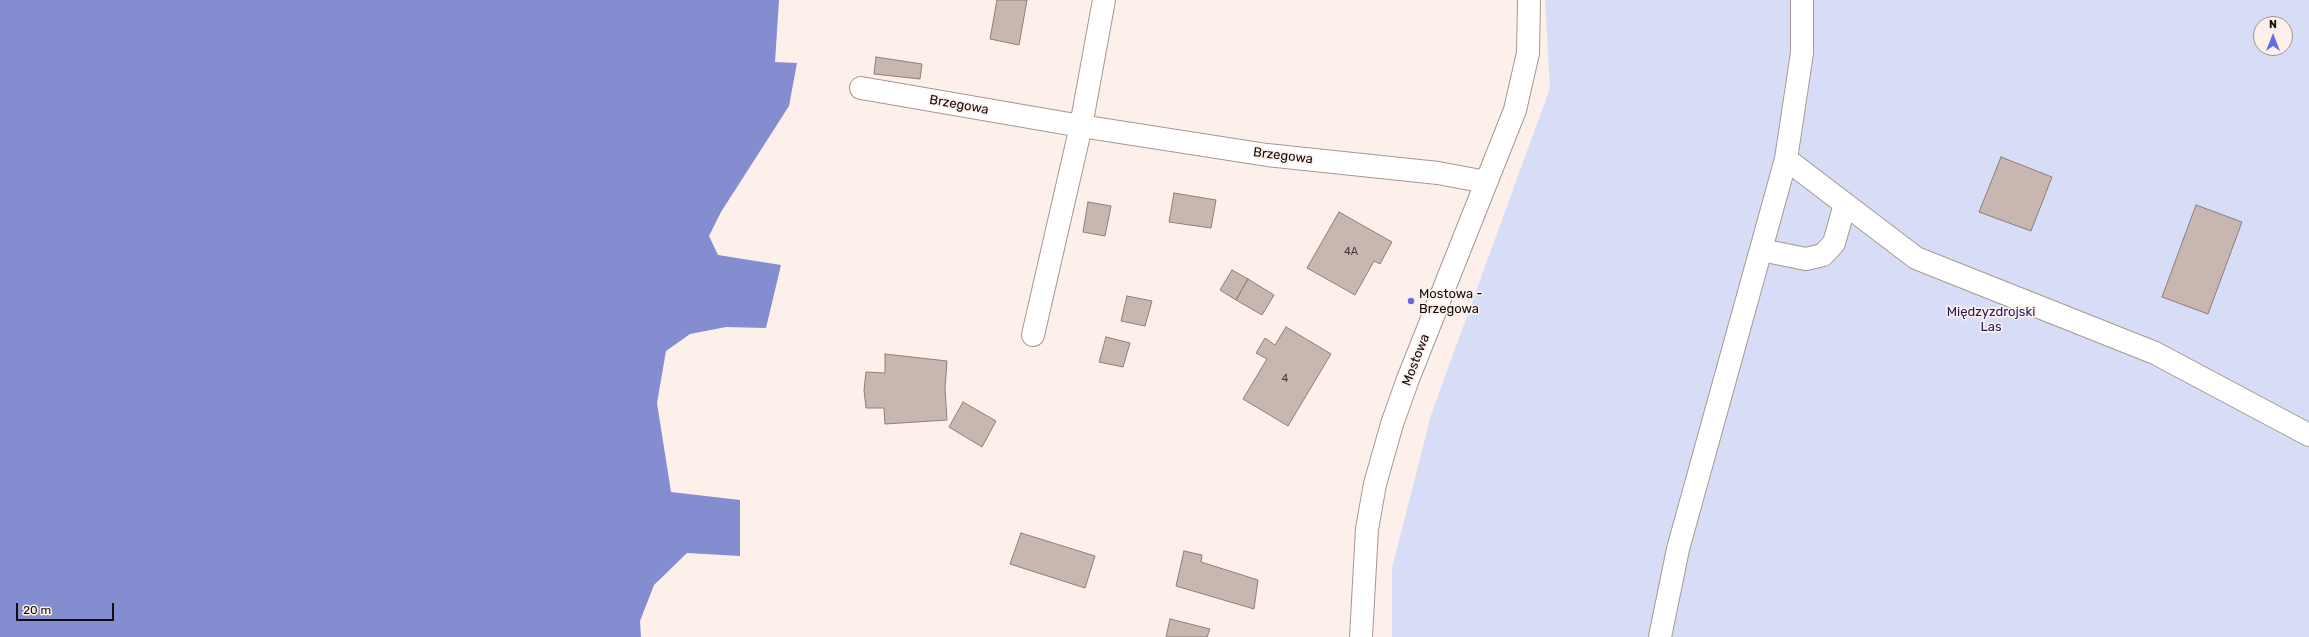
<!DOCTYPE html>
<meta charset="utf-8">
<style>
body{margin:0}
#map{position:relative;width:2309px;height:637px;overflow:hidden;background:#fdefe9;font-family:Rubik,sans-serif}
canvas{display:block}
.north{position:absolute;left:2253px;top:16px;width:40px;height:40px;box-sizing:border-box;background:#fdefe9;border:1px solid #9f9490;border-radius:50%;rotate:0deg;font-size:11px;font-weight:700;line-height:16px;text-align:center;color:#120c0a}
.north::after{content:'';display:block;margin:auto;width:14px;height:18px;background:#676ce5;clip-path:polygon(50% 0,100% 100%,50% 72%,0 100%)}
.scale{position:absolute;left:16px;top:603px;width:98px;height:18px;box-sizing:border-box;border:2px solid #120c0a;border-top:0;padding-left:5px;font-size:12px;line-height:14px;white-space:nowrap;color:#120c0a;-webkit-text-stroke:3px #fdefe9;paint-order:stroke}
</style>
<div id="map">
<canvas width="2309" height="637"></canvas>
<div class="north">N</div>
<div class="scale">20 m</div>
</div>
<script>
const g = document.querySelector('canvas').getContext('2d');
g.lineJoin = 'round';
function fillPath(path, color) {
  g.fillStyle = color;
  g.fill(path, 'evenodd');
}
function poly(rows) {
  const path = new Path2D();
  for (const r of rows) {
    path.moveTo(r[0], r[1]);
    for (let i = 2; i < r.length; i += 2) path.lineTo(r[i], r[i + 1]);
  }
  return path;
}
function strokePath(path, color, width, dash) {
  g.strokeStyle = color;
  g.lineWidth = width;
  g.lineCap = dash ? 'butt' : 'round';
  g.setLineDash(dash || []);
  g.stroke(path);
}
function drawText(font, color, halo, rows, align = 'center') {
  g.font = font + ' Rubik,sans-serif';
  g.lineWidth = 3.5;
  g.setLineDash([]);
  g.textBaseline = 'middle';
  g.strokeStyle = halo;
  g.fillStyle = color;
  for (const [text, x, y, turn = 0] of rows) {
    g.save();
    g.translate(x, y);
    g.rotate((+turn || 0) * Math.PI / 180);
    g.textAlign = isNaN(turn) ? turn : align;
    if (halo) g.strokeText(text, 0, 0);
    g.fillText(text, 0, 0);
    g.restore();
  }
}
const green = poly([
 [1545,0,2309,0,2309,637,1392,637,1392,568,1431,415,1550,88],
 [2261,24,2285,24,2285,48,2261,48]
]);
const water = poly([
 [0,0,779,0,775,62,797,63,789,106,721,212,709,236,718,255,781,265,766,328,726,327,690,334,666,351,657,403,671,492,740,500,740,556,687,553,654,585,640,621,641,637,0,637]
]);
const building = poly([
 [997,0,1027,0,1019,45,990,39,997,0],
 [876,57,922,64,920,79,874,74,876,57],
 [2001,157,2052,177,2031,231,1979,212,2001,157],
 [1174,193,1216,200,1211,228,1169,222,1174,193],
 [1088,202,1111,206,1105,236,1083,232,1088,202],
 [2196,205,2242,222,2208,314,2162,297,2196,205],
 [1339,212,1392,242,1380,264,1374,261,1355,295,1307,268,1339,212],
 [1232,270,1248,279,1236,300,1220,290,1232,270],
 [1248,279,1274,295,1262,315,1236,300,1248,279],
 [1127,296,1152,301,1145,326,1121,321,1127,296],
 [1286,327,1331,354,1288,426,1243,399,1267,359,1256,353,1265,338,1275,345,1286,327],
 [1106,337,1130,343,1123,367,1099,362,1106,337],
 [885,354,947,361,945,389,947,420,885,424,884,408,866,408,864,390,866,372,885,373,885,354],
 [963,402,996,421,982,447,949,427,963,402],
 [1021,533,1095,556,1085,588,1010,564,1021,533],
 [1184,551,1202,555,1201,562,1258,580,1254,609,1176,586,1184,551],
 [1170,619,1210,629,1207,637,1166,637,1170,619]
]);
const minor = poly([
 [861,88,1081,126,1267,155,1438,173,1486,182],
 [1786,159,1916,258,2155,353,2309,435],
 [1761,250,1806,259,1823,255,1834,243,1845,204],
 [1033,335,1081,126,1104,0],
 [1361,637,1367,529,1375,484,1392,424,1408,379,1515,110,1528,53,1529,0],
 [1660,637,1678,549,1786,159,1802,53,1802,0]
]);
const markers = [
 [1411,301,4,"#676ce5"]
];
const numberNames = [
 ["4A",1351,252],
 ["4",1285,379]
];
const streetNames = [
 ["Brzegowa",959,105,10],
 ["Brzegowa",1283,156,7],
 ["Mostowa",1416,360,-69]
];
const poiNames = [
 ["Mostowa -",1419,294],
 ["Brzegowa",1419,309]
];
const parkNames = [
 ["Międzyzdrojski",1991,312],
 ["Las",1991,327]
];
fillPath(green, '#d8ddf7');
fillPath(water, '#848dd0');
fillPath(building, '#c8b7b0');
strokePath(building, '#8e7e77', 1);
strokePath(minor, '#a89791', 24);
strokePath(minor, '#fff', 22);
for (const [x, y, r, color] of markers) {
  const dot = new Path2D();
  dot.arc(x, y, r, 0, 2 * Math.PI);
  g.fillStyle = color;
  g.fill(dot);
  strokePath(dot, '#fdefe9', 1.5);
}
drawText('11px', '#403734', null, numberNames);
drawText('13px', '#120c0a', '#fdefe9', streetNames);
drawText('13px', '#120c0a', '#fdefe9', poiNames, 'left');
drawText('13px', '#1f1967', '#fdefe9', parkNames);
</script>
